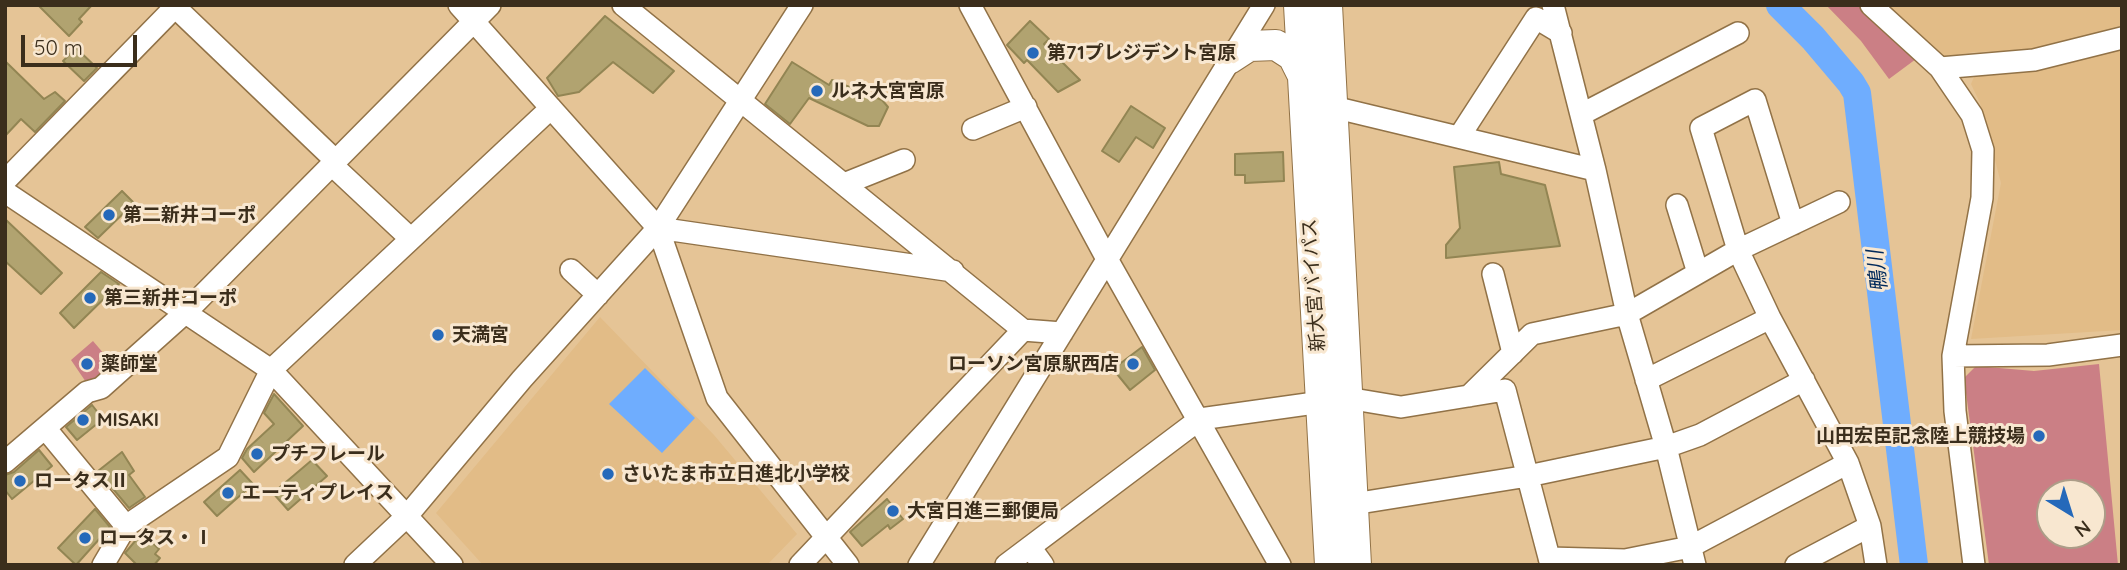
<!DOCTYPE html>
<meta charset="utf-8">
<style>
body{margin:0}
#map{position:relative;width:2127px;height:570px;overflow:hidden;background:#e5c496;font-family:Quicksand,sans-serif}
canvas{display:block}
.frame{position:absolute;inset:0;border:7px solid #3b2e1c;pointer-events:none}
.north{position:absolute;left:2036px;top:479px;width:70px;height:70px;box-sizing:border-box;background:#f8e7d0;border:2px solid #ac9d88;border-radius:50%;rotate:142deg;font-size:19px;font-weight:700;line-height:28px;text-align:center;color:#3b2e1c}
.north::after{content:'';display:block;margin:auto;width:24px;height:32px;background:#2569ba;clip-path:polygon(50% 0,100% 100%,50% 72%,0 100%)}
.scale{position:absolute;left:21px;top:35px;width:116px;height:32px;box-sizing:border-box;border:4px solid #3b2e1c;border-top:0;padding-left:9px;font-size:21px;line-height:24px;white-space:nowrap;color:#3b2e1c;-webkit-text-stroke:5px #f8e7d0;paint-order:stroke}
</style>
<div id="map">
<canvas width="2127" height="570"></canvas>
<div class="frame"></div>
<div class="north">N</div>
<div class="scale">50 m</div>
</div>
<script>
const g = document.querySelector('canvas').getContext('2d');
g.lineJoin = 'round';
function fillPath(path, color) {
  g.fillStyle = color;
  g.fill(path, 'evenodd');
}
function poly(rows) {
  const path = new Path2D();
  for (const r of rows) {
    path.moveTo(r[0], r[1]);
    for (let i = 2; i < r.length; i += 2) path.lineTo(r[i], r[i + 1]);
  }
  return path;
}
function strokePath(path, color, width, dash) {
  g.strokeStyle = color;
  g.lineWidth = width;
  g.lineCap = dash ? 'butt' : 'round';
  g.setLineDash(dash || []);
  g.stroke(path);
}
function drawText(font, color, halo, rows, align = 'center') {
  g.font = font + ' Quicksand,"Noto Sans JP",sans-serif';
  g.lineWidth = 6;
  g.setLineDash([]);
  g.textBaseline = 'middle';
  g.strokeStyle = halo;
  g.fillStyle = color;
  for (const [text, x, y, turn = 0] of rows) {
    g.save();
    g.translate(x, y);
    g.rotate((+turn || 0) * Math.PI / 180);
    g.textAlign = isNaN(turn) ? turn : align;
    if (halo) g.strokeText(text, 0, 0);
    g.fillText(text, 0, 0);
    g.restore();
  }
}
const built = poly([
 [1882,5,2122,5,2122,25,2038,50,1973,52,1946,57],
 [2122,45,2122,330,1971,339,2001,183,1980,103,1971,84,1977,70],
 [600,317,714,435,797,534,767,565,483,565,436,513]
]);
const green = poly([
 [1826,5,1858,5,1916,59,1889,79,1861,41],
 [93,341,116,368,90,388,71,360],
 [2099,364,2118,565,1989,565,1964,378,1976,366,2034,371],
 [2050,493,2092,493,2092,535,2050,535]
]);
const water = poly([
 [645,368,695,418,662,453,609,404]
]);
const river = poly([
 [1780,5,1813,38,1851,83,1857,93,1914,565]
]);
const building = poly([
 [38,5,92,5,79,19,82,22,69,36,38,5],
 [605,16,674,71,653,93,613,62,579,92,558,96,547,78,605,16],
 [1030,21,1049,39,1044,44,1080,80,1058,92,1027,60,1024,63,1007,45,1030,21],
 [76,48,97,68,84,81,63,61,76,48],
 [5,61,44,99,55,92,65,101,35,132,21,119,5,136,5,61],
 [792,62,829,85,832,80,882,100,888,107,879,126,868,126,809,98,790,124,765,104,792,62],
 [1131,106,1165,128,1153,148,1136,137,1119,162,1102,151,1131,106],
 [1283,152,1284,181,1245,183,1245,175,1235,175,1235,154,1283,152],
 [1499,162,1501,174,1545,185,1560,246,1446,258,1446,245,1460,228,1454,167,1499,162],
 [122,191,134,203,98,238,85,227,122,191],
 [5,219,62,273,41,294,5,261,5,219],
 [101,272,119,284,74,328,60,313,101,272],
 [1142,347,1155,370,1130,390,1113,369,1142,347],
 [274,394,303,426,254,472,242,458,247,449,274,424,264,413,274,394],
 [92,405,103,419,77,440,66,427,92,405],
 [39,450,52,466,12,499,5,490,5,475,14,472,39,450],
 [122,452,134,471,129,475,145,497,129,508,98,471,122,452],
 [312,460,327,476,288,510,273,493,312,460],
 [240,470,253,484,217,516,204,502,240,470],
 [887,499,903,519,890,529,888,525,862,546,850,532,887,499],
 [95,509,110,527,76,565,58,548,95,509],
 [142,533,159,549,155,554,160,558,154,565,137,565,125,553,142,533]
]);
const minor = poly([
 [173,5,336,161],
 [459,5,658,228,717,398,848,565],
 [623,5,1023,330],
 [970,5,1107,259,1280,565],
 [1871,5,1940,68,1972,115,1983,150,1982,198,1953,356,1955,411,1974,565],
 [1940,68,2034,60,2122,38],
 [1333,107,1595,170,1553,5],
 [1582,114,1738,33],
 [973,129,1026,107],
 [1459,137,1536,18,1561,33],
 [332,165,411,239],
 [1595,170,1627,314,1666,447,1695,565],
 [5,181,177,5],
 [844,184,904,160],
 [5,192,271,370,452,565],
 [1677,205,1698,273],
 [1793,224,1755,100,1701,128,1738,250,1770,318,1848,463,1870,526,1876,565],
 [658,228,953,271],
 [571,270,598,295],
 [1493,274,1513,353],
 [1953,356,2048,355,2122,345],
 [1646,380,1770,318],
 [1469,396,1532,334,1627,314,1738,250,1839,202],
 [1347,398,1401,407,1505,390,1551,565],
 [45,428,126,526],
 [5,462,87,392,101,388,186,312,490,5],
 [1353,504,1528,476,1666,447,1700,435,1804,380],
 [1030,547,1043,565],
 [1549,558,1625,560,1690,547,1848,463],
 [103,565,126,526,228,457,271,370,551,108],
 [355,565,407,516,522,379,658,228,802,5],
 [800,565,1023,330,1062,333],
 [919,565,1264,5],
 [1006,565,1200,419,1322,402],
 [1796,565,1870,526]
]);
const highway = poly([
 [1299,5,1330,565],
 [1327,5,1356,565],
 [1229,59,1249,46,1276,45,1293,56,1302,74]
]);
const markers = [
 [1033,53,7,"#2569ba"],
 [817,91,7,"#2569ba"],
 [109,215,7,"#2569ba"],
 [90,298,7,"#2569ba"],
 [438,335,7,"#2569ba"],
 [87,364,7,"#2569ba"],
 [1133,364,7,"#2569ba"],
 [83,420,7,"#2569ba"],
 [2039,436,7,"#2569ba"],
 [257,454,7,"#2569ba"],
 [608,474,7,"#2569ba"],
 [20,481,7,"#2569ba"],
 [228,493,7,"#2569ba"],
 [893,511,7,"#2569ba"],
 [85,538,7,"#2569ba"]
];
const poiNames = [
 ["第71プレジデント宮原",1047,53],
 ["ルネ大宮宮原",831,91],
 ["第二新井コーポ",123,215],
 ["第三新井コーポ",104,298],
 ["天満宮",452,335],
 ["薬師堂",101,364],
 ["ローソン宮原駅西店",1119,364,"right"],
 ["MISAKI",97,420],
 ["山田宏臣記念陸上競技場",2025,436,"right"],
 ["プチフレール",271,454],
 ["さいたま市立日進北小学校",622,474],
 ["ロータスⅡ",34,481],
 ["エーティプレイス",242,493],
 ["大宮日進三郵便局",907,511],
 ["ロータス・Ⅰ",99,538]
];
const streetNames = [
 ["新大宮バイパス",1314,285,-94]
];
const waterNames = [
 ["鴨川",1878,271,-97]
];
fillPath(built, '#e2bc87');
fillPath(green, '#cb7f85');
fillPath(water, '#6fadfe');
strokePath(river, '#6fadfe', 28);
fillPath(building, '#b1a370');
strokePath(building, '#928553', 2);
strokePath(minor, '#917247', 24);
strokePath(highway, '#917247', 32);
strokePath(minor, '#fff', 21);
strokePath(highway, '#fff', 30);
for (const [x, y, r, color] of markers) {
  const dot = new Path2D();
  dot.arc(x, y, r, 0, 2 * Math.PI);
  g.fillStyle = color;
  g.fill(dot);
  strokePath(dot, '#f8e7d0', 2.5);
}
drawText('bold 19px', '#3b2e1c', '#f8e7d0', poiNames, 'left');
drawText('19px', '#3b2e1c', '#f8e7d0', streetNames);
drawText('italic 21px', '#002a5b', '#f8e7d0', waterNames);
</script>
